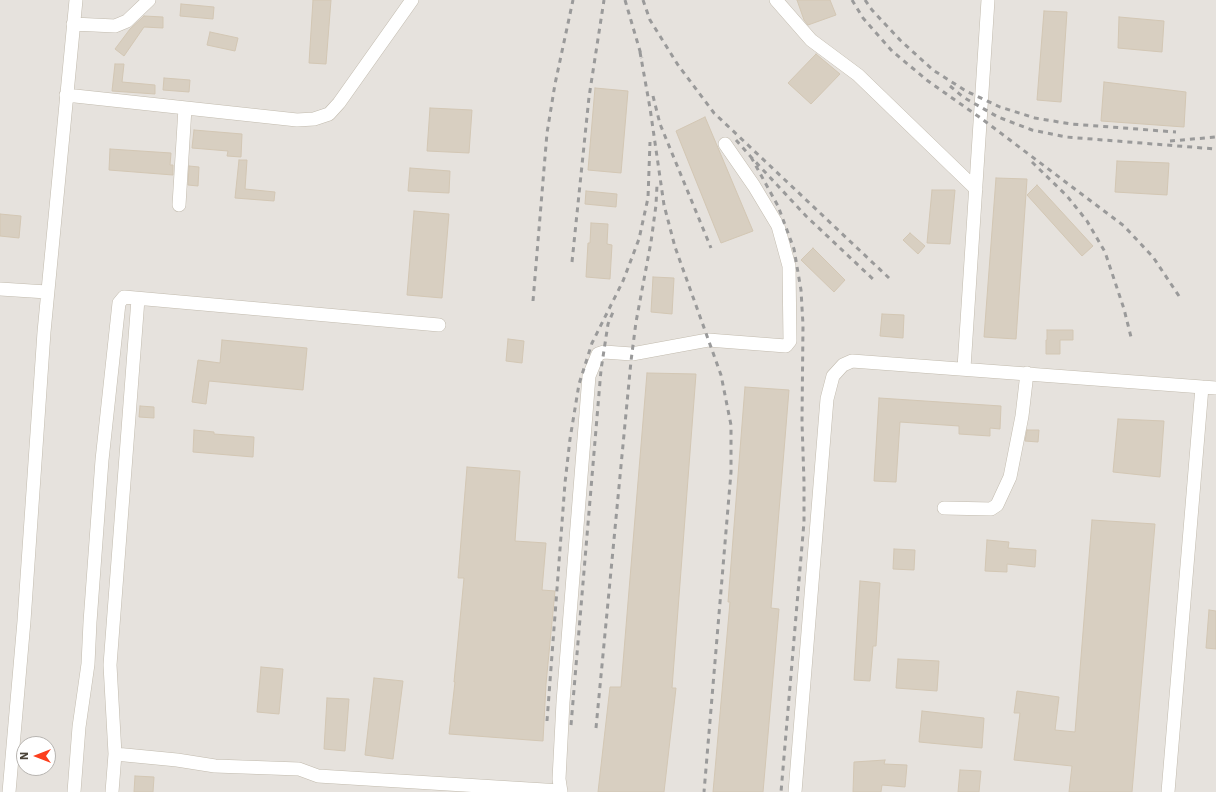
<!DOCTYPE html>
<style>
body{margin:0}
#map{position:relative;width:1216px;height:792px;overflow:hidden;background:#f6f3ec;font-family:"Work Sans",sans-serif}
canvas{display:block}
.north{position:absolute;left:16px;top:736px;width:40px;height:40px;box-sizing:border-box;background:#fff;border:1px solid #b7b4b0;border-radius:50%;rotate:270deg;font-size:11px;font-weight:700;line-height:16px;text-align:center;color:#4b4439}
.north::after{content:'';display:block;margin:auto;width:14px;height:18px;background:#fc3f1d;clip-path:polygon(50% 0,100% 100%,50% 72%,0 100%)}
</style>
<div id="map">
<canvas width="1216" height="792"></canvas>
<div class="north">N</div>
</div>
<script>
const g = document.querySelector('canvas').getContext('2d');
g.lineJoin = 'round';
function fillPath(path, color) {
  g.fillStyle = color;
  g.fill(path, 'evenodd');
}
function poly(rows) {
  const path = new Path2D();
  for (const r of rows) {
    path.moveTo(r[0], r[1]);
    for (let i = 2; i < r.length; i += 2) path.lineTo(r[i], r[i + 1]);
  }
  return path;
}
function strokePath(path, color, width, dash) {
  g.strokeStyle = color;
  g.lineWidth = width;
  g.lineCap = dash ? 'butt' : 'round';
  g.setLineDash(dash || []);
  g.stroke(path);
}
const industrial = poly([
 [0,0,1216,0,1216,792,0,792],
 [24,744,48,744,48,768,24,768]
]);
const building = poly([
 [313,0,331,0,326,64,309,63,313,0],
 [797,0,830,0,836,15,808,25,804,20,797,0],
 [181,4,214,7,213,19,180,16,181,4],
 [1044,11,1067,12,1061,102,1037,100,1044,11],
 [144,16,163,17,163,28,144,27,124,56,115,49,130,29,144,16],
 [1119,17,1164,21,1162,52,1118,48,1119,17],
 [210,32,238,38,235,51,207,45,210,32],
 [816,54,840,74,811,104,788,83,816,54],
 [115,64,124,64,122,82,155,85,155,94,112,91,115,64],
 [164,78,190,80,189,92,163,90,164,78],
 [1104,82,1186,92,1184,127,1101,121,1104,82],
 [595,88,628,91,621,173,588,170,595,88],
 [430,108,472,110,469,153,427,151,430,108],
 [705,117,753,231,721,243,676,131,705,117],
 [194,130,242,134,241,157,227,156,228,151,192,148,194,130],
 [110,149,171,153,170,165,173,165,173,175,109,170,110,149],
 [239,160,247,160,245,189,275,192,274,201,235,198,239,160],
 [1117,161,1169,163,1167,195,1115,192,1117,161],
 [189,166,199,167,198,186,188,185,189,166],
 [410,168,450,171,449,193,408,191,410,168],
 [996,178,1027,179,1016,339,984,337,996,178],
 [1037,185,1093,246,1082,256,1027,195,1037,185],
 [932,190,955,190,950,244,927,243,932,190],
 [586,191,617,194,616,207,585,204,586,191],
 [414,211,449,214,442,298,407,295,414,211],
 [0,214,21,216,19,238,0,236,0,214],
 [591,223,608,224,607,244,612,245,610,279,586,277,588,243,590,243,591,223],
 [910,233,925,246,918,254,903,240,910,233],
 [813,248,845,280,834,292,801,260,813,248],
 [653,277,674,278,672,314,651,312,653,277],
 [882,314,904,315,903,338,880,336,882,314],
 [1047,330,1073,330,1073,340,1060,340,1060,354,1046,354,1046,340,1047,340,1047,330],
 [508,339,524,341,522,363,506,361,508,339],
 [222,340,307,348,303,390,209,381,206,404,192,402,198,360,220,363,222,340],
 [647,373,696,374,672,688,676,688,664,792,598,792,610,687,621,687,647,373],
 [745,387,789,390,771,608,779,609,763,792,713,792,730,602,728,602,745,387],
 [879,398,1001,406,1000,429,990,428,990,436,959,434,959,426,900,422,896,482,874,481,879,398],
 [140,406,154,407,154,418,139,417,140,406],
 [1118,419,1164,421,1160,477,1113,472,1118,419],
 [194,430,214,432,214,434,254,437,253,457,193,452,194,430],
 [1027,430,1039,430,1038,442,1025,441,1027,430],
 [467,467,520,471,515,541,546,543,542,590,555,591,546,684,543,741,449,734,455,682,454,682,464,578,458,578,467,467],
 [1092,520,1155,524,1132,792,1069,792,1072,766,1014,760,1020,713,1014,713,1017,691,1059,697,1055,730,1075,732,1092,520],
 [987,540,1009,542,1008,548,1036,550,1035,567,1007,564,1007,572,985,571,987,540],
 [894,549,915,550,914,570,893,569,894,549],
 [860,581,880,583,876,646,873,646,870,681,854,680,860,581],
 [1209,610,1216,611,1216,649,1206,648,1209,610],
 [898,659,939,661,937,691,896,688,898,659],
 [261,667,283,669,279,714,257,712,261,667],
 [374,678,403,681,393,759,365,755,374,678],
 [327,698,349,699,345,751,324,749,327,698],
 [922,711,984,718,982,748,919,742,922,711],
 [885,760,884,764,907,765,905,787,882,785,881,792,853,792,854,762,885,760],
 [960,770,981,771,979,792,958,792,960,770],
 [135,776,154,777,153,792,134,792,135,776]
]);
const minor = poly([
 [776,0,811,40,858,75,976,189],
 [73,24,115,26,127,21,149,0],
 [66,95,297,120,314,119,329,114,339,103,412,0],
 [179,205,185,108],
 [0,289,47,292],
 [964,368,988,0],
 [944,508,991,509,997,505,1010,477,1022,416,1027,373],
 [115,754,177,760,215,766,299,769,318,776,561,791],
 [9,792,24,621,44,332,76,0],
 [74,792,79,727,88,664,90,622,102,460,119,303,124,297,439,325],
 [112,792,115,754,110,665,138,299],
 [561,792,559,779,563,702,589,376,598,354,604,352,632,354,708,340,786,346,790,341,789,266,778,226,754,186,725,144],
 [795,792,827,399,833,376,843,365,852,361,1216,388],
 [1168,792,1202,387]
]);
const rail = poly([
 [625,0,642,58],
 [643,0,650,20,678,65,714,113,889,278],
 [852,0,863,18,892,51,928,81,982,119,1124,226,1153,257,1179,296],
 [865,0,872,10,900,40,933,70,966,91,1000,107,1035,118,1071,124,1176,132],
 [640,52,650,108,664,205,675,247,721,375,731,425,731,472,704,792],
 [950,86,963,97,998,117,1032,130,1066,137,1216,149],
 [653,96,660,124,711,248],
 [736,140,751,157,806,216,875,281],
 [1170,141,1216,137],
 [751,157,778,206,794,249,801,290,803,325,802,422,804,482,804,522,781,792],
 [1032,162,1067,196,1087,221,1105,252,1124,309,1131,337],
 [572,262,589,97,604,0],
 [533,301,547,133,555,84,573,0],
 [547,721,565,483,570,439,579,384,592,343,623,281,639,239,648,198,650,142],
 [571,725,601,370,608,324,613,312],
 [596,728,631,361,636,322,651,242,656,205,657,185]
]);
fillPath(industrial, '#e6e2dd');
fillPath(building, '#d8cfc1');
strokePath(building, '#d3c7b4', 1);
strokePath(minor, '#c2bbae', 14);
strokePath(minor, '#fff', 13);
strokePath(rail, '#9a9a9a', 3, [5, 5]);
</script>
